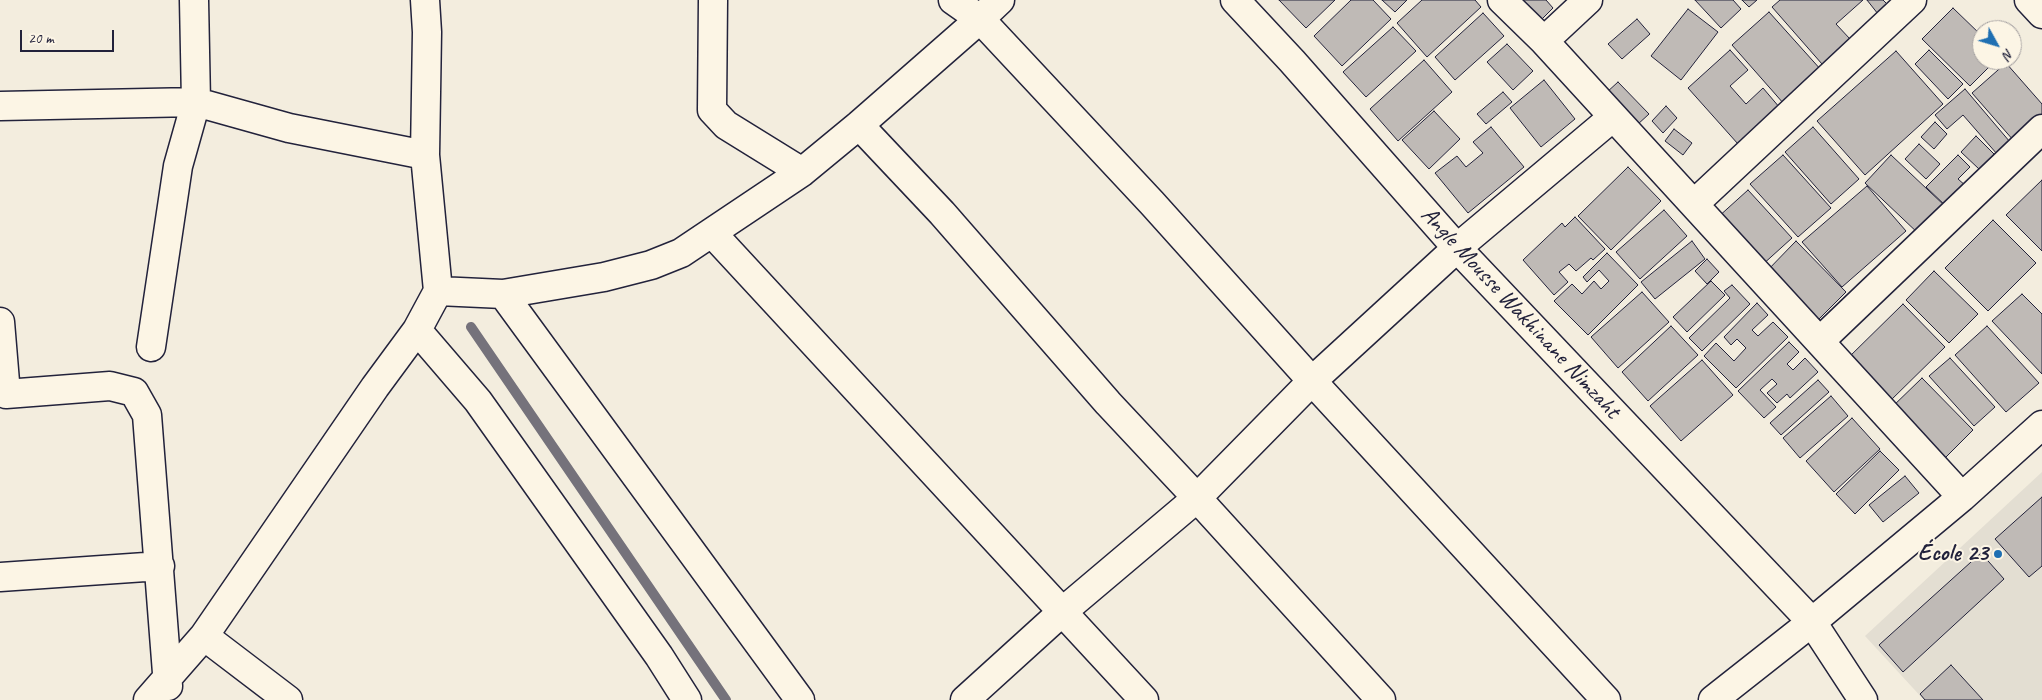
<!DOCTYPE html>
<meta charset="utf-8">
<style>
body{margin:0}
#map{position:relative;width:2042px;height:700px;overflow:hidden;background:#f3edde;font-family:Caveat,sans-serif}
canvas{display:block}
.north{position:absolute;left:1972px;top:20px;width:50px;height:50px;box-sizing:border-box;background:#fcf5e5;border:1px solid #a5a1a1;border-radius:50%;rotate:129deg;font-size:14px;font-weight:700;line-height:20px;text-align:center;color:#22223b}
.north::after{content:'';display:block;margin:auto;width:18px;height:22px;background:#1f6fb2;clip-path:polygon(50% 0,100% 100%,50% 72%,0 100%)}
.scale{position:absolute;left:20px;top:30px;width:94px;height:22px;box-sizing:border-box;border:2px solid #22223b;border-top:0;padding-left:6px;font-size:15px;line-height:18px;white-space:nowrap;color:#22223b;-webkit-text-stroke:4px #fcf5e5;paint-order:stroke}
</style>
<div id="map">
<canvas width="2042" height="700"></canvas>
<div class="north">N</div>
<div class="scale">20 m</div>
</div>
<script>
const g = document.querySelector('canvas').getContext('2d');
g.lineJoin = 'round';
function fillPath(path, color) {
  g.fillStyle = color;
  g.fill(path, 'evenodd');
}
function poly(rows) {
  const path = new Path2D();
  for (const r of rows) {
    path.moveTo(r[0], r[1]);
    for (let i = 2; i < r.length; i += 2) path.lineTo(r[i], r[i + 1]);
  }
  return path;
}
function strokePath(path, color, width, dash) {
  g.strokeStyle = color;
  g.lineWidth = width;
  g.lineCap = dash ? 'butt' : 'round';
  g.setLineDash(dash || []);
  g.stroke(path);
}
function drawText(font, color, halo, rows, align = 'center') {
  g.font = font + ' Caveat,sans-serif';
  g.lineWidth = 4;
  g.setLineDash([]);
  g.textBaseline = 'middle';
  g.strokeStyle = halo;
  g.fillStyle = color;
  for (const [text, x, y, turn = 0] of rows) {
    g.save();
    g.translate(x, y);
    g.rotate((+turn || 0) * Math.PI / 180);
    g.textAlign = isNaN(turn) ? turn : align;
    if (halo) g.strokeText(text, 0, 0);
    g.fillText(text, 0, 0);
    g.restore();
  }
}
const built = poly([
 [2042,472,2042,700,1924,700,1865,636]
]);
const stream = poly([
 [471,327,726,700]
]);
const building = poly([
 [1279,0,1335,0,1306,28,1279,0],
 [1351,0,1373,0,1391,19,1342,66,1314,36,1351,0],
 [1382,0,1407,0,1395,12,1382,0],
 [1422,0,1475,0,1481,7,1427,57,1397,23,1422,0],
 [1506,0,1546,0,1553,8,1533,28,1506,0],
 [1695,0,1733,0,1741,9,1721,28,1695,0],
 [1742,0,1757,0,1749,7,1742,0],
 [1780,0,1863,0,1836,24,1850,39,1822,64,1772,7,1780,0],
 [1867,0,1883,0,1888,5,1878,14,1867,0],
 [1953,8,1982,36,1982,60,1996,60,1970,86,1922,39,1953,8],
 [1688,9,1718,32,1681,80,1651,56,1688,9],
 [1769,12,1822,71,1784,104,1732,45,1769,12],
 [1483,13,1504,36,1455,80,1435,57,1483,13],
 [1637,19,1650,34,1622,59,1608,44,1637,19],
 [1393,27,1416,51,1366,97,1343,72,1393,27],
 [1507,44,1533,71,1513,90,1487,62,1507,44],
 [1730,50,1748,70,1730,86,1746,104,1763,88,1780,108,1738,144,1688,88,1730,50],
 [1929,50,1963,84,1948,99,1915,64,1929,50],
 [1896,51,1943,104,1865,175,1817,121,1896,51],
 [1424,60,1452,92,1398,141,1370,109,1424,60],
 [2006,63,2042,104,2042,116,2014,141,1972,93,2006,63],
 [1544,80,1575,119,1541,147,1510,108,1544,80],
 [1618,82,1649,114,1637,125,1606,93,1618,82],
 [1965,89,2010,142,1997,154,1963,115,1947,129,1935,115,1965,89],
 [1503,92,1512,102,1486,124,1477,114,1503,92],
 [1666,106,1677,118,1663,133,1652,121,1666,106],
 [1434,111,1460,139,1429,169,1402,140,1434,111],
 [1935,122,1947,134,1934,149,1921,137,1935,122],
 [1491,127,1524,167,1468,213,1435,173,1457,156,1466,167,1483,153,1473,142,1491,127],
 [1813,127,1859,179,1831,204,1785,152,1813,127],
 [1674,129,1692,143,1683,155,1665,141,1674,129],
 [1976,136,1994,154,1979,169,1961,152,1976,136],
 [1919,144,1940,164,1926,179,1905,159,1919,144],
 [1783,155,1831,208,1798,237,1750,184,1783,155],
 [1891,155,1946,207,1920,235,1865,183,1891,155],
 [1958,155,1970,167,1958,179,1966,186,1947,207,1926,187,1958,155],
 [1628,167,1661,201,1611,250,1578,216,1628,167],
 [2042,180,2042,251,2006,215,2042,180],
 [1867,186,1906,231,1842,287,1802,242,1867,186],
 [1748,190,1792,238,1761,266,1717,218,1748,190],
 [1664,210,1687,236,1640,279,1616,252,1664,210],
 [1575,217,1605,249,1593,260,1591,258,1576,271,1569,264,1559,272,1568,282,1554,295,1523,260,1562,223,1565,227,1575,217],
 [1993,220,2036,263,1988,311,1945,268,1993,220],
 [1692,241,1705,259,1655,299,1641,282,1692,241],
 [1796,241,1846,292,1813,325,1764,274,1796,241],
 [1607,253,1638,285,1588,335,1554,301,1572,284,1582,294,1594,281,1601,289,1609,281,1599,270,1587,282,1583,277,1607,253],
 [1707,259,1719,272,1707,284,1695,271,1707,259],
 [1934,271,1978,314,1949,343,1906,300,1934,271],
 [1711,281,1725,295,1687,332,1673,317,1711,281],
 [1732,285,1750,304,1702,351,1689,338,1730,298,1724,291,1732,285],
 [1642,292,1669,322,1618,368,1591,337,1642,292],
 [2022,294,2042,314,2042,374,1992,321,2022,294],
 [1757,303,1768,315,1752,330,1758,336,1773,322,1788,337,1736,388,1704,356,1716,343,1734,361,1746,348,1737,339,1731,345,1724,337,1757,303],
 [1903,304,1945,347,1888,403,1846,360,1903,304],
 [1671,326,1698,355,1648,401,1622,372,1671,326],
 [1987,326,2039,383,2006,412,1955,355,1987,326],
 [1789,342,1799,352,1787,364,1793,370,1805,358,1818,372,1790,398,1787,394,1777,403,1767,393,1777,384,1772,379,1760,390,1776,407,1764,418,1738,391,1789,342],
 [1950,358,1995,407,1974,426,1929,376,1950,358],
 [1702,360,1733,395,1681,441,1650,406,1702,360],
 [1922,378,1973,430,1940,463,1889,410,1922,378],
 [1818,380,1829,392,1781,435,1770,423,1818,380],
 [1831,396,1848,416,1800,458,1783,438,1831,396],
 [1852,418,1880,449,1834,492,1806,461,1852,418],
 [1880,451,1899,470,1855,514,1836,494,1880,451],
 [1905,476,1919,493,1883,522,1869,505,1905,476],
 [2042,497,2042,566,2029,577,1995,539,2042,497],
 [1981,553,2004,579,1903,672,1879,645,1981,553],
 [1951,665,1983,700,1925,700,1920,694,1951,665]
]);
const minor = poly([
 [713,0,712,110,726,125,802,172],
 [953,0,980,19,1152,203,1312,381,1606,700],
 [1235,0,1292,61,1457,248,1812,622,1863,700],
 [1502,0,1544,41,1962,497],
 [2029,0,2042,14],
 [1544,41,1588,0],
 [0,106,196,102,289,128,425,155],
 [859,125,942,213,1108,403,1197,498,1381,700],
 [1694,204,1912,0],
 [712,233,1144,700],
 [438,291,503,294,604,277,651,265,681,253,802,172,859,125,980,19,1000,0],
 [503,294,800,700],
 [0,322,6,394,110,386,134,392,147,415,168,686],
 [417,330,478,401,659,656,687,700],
 [1820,341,2042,129],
 [151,347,178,166,196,102,194,0],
 [0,577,160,566],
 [204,636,288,700],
 [148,700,204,636,375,387,417,330,438,291,425,155,427,32,425,0],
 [965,700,1062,612,1197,498,1312,381,1457,248,1613,117],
 [1713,700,1812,622,1962,497,2042,425]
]);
const markers = [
 [1998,554,5,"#1f6fb2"]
];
const streetNames = [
 ["Angle Mousse Wakhinane Nimzaht",1520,313,47]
];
const poiNames = [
 ["École 23",1988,554]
];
fillPath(built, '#e3ded2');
strokePath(stream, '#75727b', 10);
fillPath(building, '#bfbab6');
strokePath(building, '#22223b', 1);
strokePath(minor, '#22223b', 31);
strokePath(minor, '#fcf5e5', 28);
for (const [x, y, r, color] of markers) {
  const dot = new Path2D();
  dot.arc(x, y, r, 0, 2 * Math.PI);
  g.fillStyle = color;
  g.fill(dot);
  strokePath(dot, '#fcf5e5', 2);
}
drawText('24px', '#22223b', '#fcf5e5', streetNames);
drawText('bold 24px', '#22223b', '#fcf5e5', poiNames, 'right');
</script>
